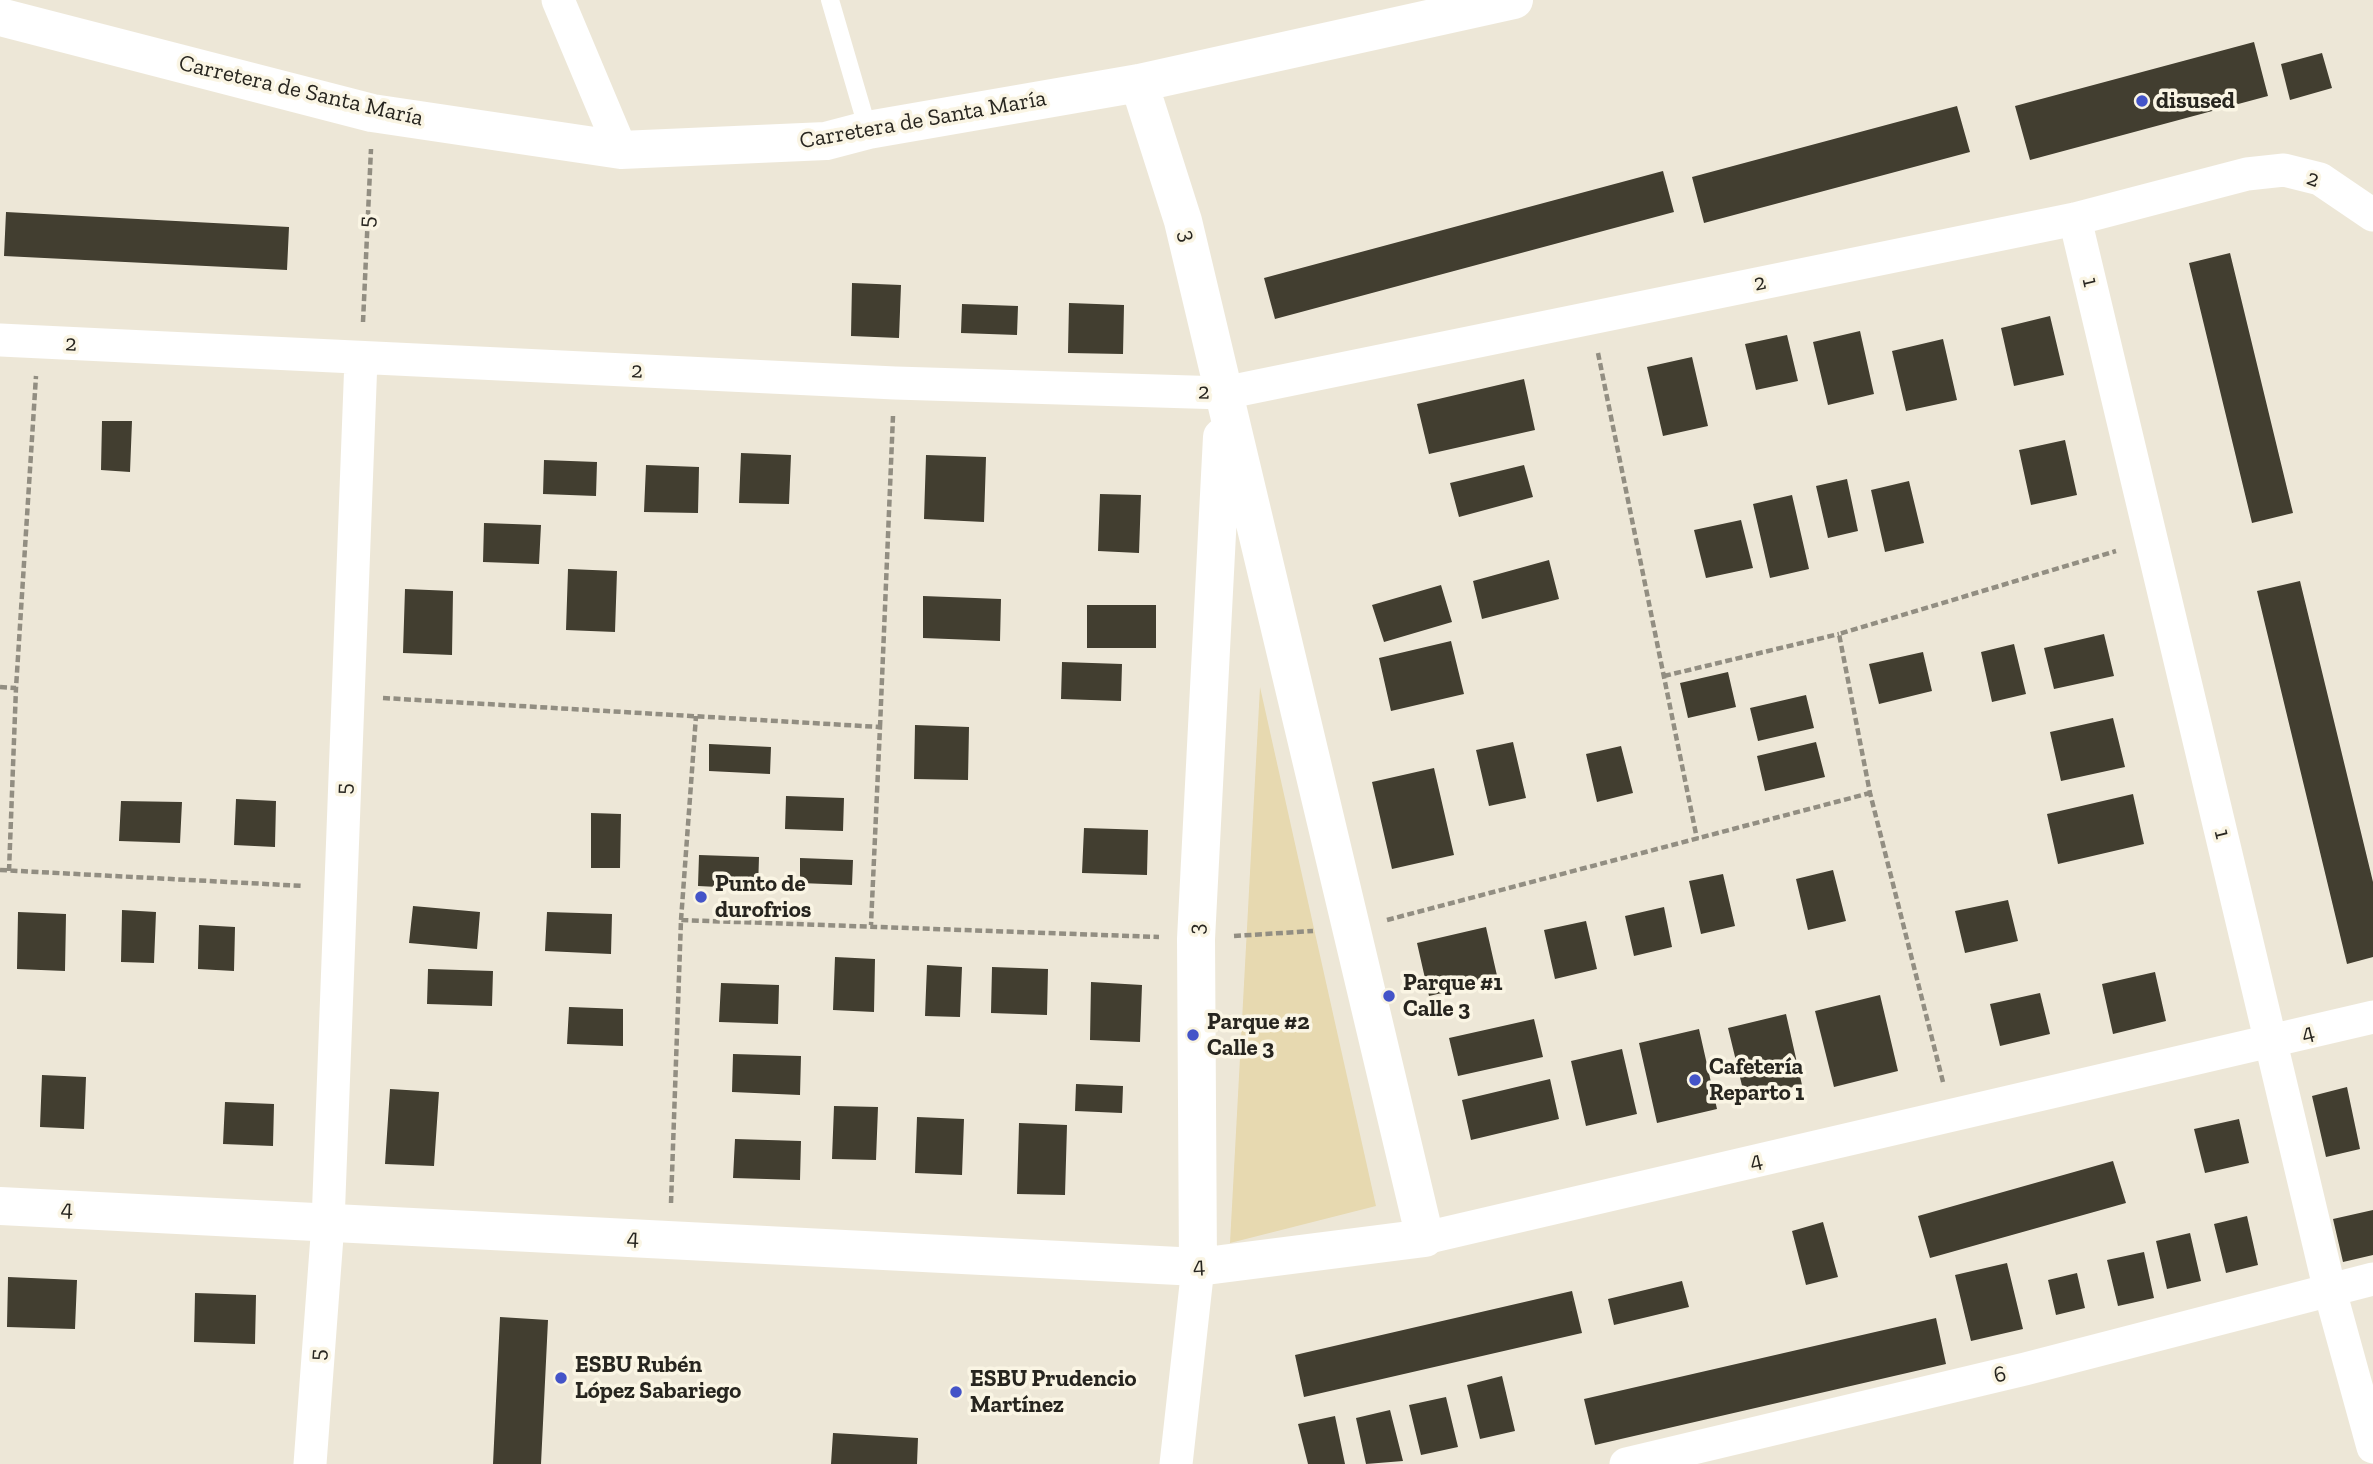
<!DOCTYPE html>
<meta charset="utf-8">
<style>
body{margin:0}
canvas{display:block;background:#ede7d7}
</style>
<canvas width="2373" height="1464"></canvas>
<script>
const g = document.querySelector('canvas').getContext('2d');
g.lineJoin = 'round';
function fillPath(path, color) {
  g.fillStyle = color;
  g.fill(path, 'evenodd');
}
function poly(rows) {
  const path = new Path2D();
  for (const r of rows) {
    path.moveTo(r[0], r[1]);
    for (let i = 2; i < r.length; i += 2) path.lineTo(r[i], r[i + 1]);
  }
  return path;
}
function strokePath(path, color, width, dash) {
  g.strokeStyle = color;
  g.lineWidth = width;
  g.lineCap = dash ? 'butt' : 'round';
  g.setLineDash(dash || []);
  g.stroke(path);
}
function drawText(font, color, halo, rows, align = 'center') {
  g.font = font + ' "Zilla Slab",serif';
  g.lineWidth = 7;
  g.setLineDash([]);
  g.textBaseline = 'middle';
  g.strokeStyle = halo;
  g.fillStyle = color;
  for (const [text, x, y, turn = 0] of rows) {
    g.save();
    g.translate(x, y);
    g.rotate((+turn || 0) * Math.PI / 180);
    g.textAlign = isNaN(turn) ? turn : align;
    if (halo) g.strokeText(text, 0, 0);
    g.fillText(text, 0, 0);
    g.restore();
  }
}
const green = poly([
 [1260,687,1376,1206,1230,1243]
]);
const building = poly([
 [2254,42,2268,96,2030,160,2015,106],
 [2322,53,2332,88,2290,100,2281,64],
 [1957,106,1970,152,1704,223,1692,177],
 [1663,171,1674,212,1275,319,1264,278],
 [6,212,289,227,287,270,4,256],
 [2230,253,2293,513,2252,523,2189,263],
 [852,283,901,285,899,338,851,336],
 [1069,303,1124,305,1123,354,1068,353],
 [962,304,1018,306,1017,335,961,333],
 [2050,316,2064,375,2014,386,2001,328],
 [1860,331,1874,394,1828,405,1813,342],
 [1787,335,1798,381,1756,390,1745,344],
 [1943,339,1957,400,1906,411,1892,351],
 [1692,357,1708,426,1663,436,1647,367],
 [1524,379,1535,430,1429,454,1417,404],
 [102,421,132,421,130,472,101,470],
 [2065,440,2077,495,2031,505,2019,450],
 [741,453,791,455,789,504,739,503],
 [926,455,986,457,984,522,924,519],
 [544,460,597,462,596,496,543,494],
 [646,465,699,467,698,513,644,512],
 [1524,465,1533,497,1459,517,1450,483],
 [1847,479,1858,531,1828,538,1816,486],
 [1909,481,1924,543,1885,552,1871,490],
 [1100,494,1141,495,1139,553,1098,551],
 [1792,495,1809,569,1770,578,1753,504],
 [1741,520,1753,568,1706,578,1694,530],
 [484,523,541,525,539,564,483,562],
 [1549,560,1559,599,1482,619,1473,581],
 [568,569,617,571,615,632,566,630],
 [2300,581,2373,882,2373,957,2347,964,2257,591],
 [1441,585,1452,622,1384,642,1372,605],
 [405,589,453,591,452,655,403,653],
 [923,596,1001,599,1000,641,923,638],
 [1087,605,1156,605,1156,648,1087,648],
 [2104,634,2114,676,2054,689,2044,648],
 [1451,641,1464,694,1391,711,1379,658],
 [2014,644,2026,694,1992,702,1981,652],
 [1923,652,1932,691,1879,704,1869,664],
 [1062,662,1122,664,1121,701,1061,699],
 [1728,672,1736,707,1688,718,1680,683],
 [1806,695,1814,728,1758,741,1750,708],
 [2113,718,2125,767,2061,781,2050,732],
 [915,725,969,727,968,780,914,779],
 [1513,742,1526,798,1489,806,1476,750],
 [1816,742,1825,777,1765,791,1757,756],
 [709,744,771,747,770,774,709,771],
 [1621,746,1633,793,1597,802,1586,754],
 [1434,768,1454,855,1392,869,1372,782],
 [2133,794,2144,844,2058,864,2047,814],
 [786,796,844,798,843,831,785,829],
 [236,799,276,801,275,847,234,845],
 [121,801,182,802,180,843,119,841],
 [591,813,621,814,620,868,591,868],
 [1084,828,1148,830,1147,875,1082,873],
 [699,855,759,857,758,889,698,886],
 [800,858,853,860,852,885,800,883],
 [1833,870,1846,921,1808,930,1796,879],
 [1723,874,1735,926,1701,934,1689,881],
 [2008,900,2018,941,1965,953,1955,911],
 [413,906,480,912,477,949,409,943],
 [1664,907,1672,947,1634,956,1625,916],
 [122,910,156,912,154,963,121,962],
 [18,912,66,914,65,971,17,969],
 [547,912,612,914,611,954,545,951],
 [1586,921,1597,969,1555,979,1544,930],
 [199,925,235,927,234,971,198,969],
 [1486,927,1498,980,1429,996,1417,943],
 [835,957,875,959,874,1012,833,1010],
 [927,965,962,967,960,1017,925,1016],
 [992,967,1048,969,1047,1015,991,1013],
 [428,969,493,971,492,1006,427,1004],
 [2155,972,2166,1021,2113,1034,2102,984],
 [1091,982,1142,985,1140,1042,1090,1040],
 [721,983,779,985,778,1024,719,1022],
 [2040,993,2050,1034,2000,1046,1990,1004],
 [1880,995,1898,1071,1834,1087,1815,1011],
 [569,1007,623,1009,623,1046,567,1044],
 [1786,1014,1802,1085,1745,1098,1728,1028],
 [1534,1019,1543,1057,1458,1076,1449,1038],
 [1699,1029,1717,1109,1657,1123,1639,1043],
 [1622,1049,1637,1114,1586,1126,1571,1061],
 [733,1054,801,1056,800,1095,732,1092],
 [42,1075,86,1077,84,1129,40,1127],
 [1550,1079,1559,1119,1471,1140,1462,1100],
 [1076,1084,1123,1086,1122,1113,1075,1111],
 [2347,1087,2360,1149,2326,1157,2312,1096],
 [390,1089,439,1092,434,1166,385,1164],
 [225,1102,274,1104,273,1146,223,1144],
 [834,1106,878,1107,876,1160,832,1159],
 [917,1117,964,1119,962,1175,915,1173],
 [2239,1119,2249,1163,2205,1173,2194,1129],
 [1019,1123,1067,1125,1065,1195,1017,1194],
 [735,1139,801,1141,800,1180,733,1178],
 [2113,1161,2126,1203,1930,1258,1918,1216],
 [2373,1210,2373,1255,2343,1262,2333,1219],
 [2247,1216,2258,1265,2226,1273,2214,1224],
 [1823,1222,1838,1277,1806,1285,1792,1231],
 [2190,1233,2201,1281,2167,1289,2156,1241],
 [2144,1252,2154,1298,2118,1306,2107,1260],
 [2007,1263,2023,1329,1971,1341,1955,1275],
 [2077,1273,2085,1308,2056,1315,2048,1280],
 [8,1277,77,1280,75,1329,7,1327],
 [1682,1281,1689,1307,1614,1325,1608,1299],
 [1572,1291,1582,1333,1304,1397,1295,1355],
 [195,1293,256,1295,255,1344,194,1342],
 [500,1317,548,1320,541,1464,493,1464],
 [1936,1318,1946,1364,1595,1445,1584,1399],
 [1502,1376,1515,1431,1480,1439,1467,1385],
 [1446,1397,1458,1447,1421,1455,1409,1405],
 [1390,1410,1403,1461,1366,1464,1356,1418],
 [1335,1416,1345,1464,1308,1464,1298,1424],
 [833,1433,918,1438,917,1464,831,1464]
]);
const path = poly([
 [363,322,371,149],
 [1598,353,1697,839],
 [1664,676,1839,634],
 [0,687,16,688,36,376],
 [383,698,880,727,871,925],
 [880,727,893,416],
 [0,870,304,886],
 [9,871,16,688],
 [681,920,696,716],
 [1387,920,1870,793],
 [1234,936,1313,931],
 [1943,1082,1870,793,1839,634,2116,551],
 [671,1203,681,920,1159,937]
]);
const lane = poly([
 [830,0,868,130]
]);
const street = poly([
 [558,0,621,150],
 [2075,219,2330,1291,2373,1447],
 [0,340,895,383,1224,393,2075,219,2247,174,2284,170,2320,179,2373,215],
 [1425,1238,2373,1017],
 [310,1464,328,1223,361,359],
 [1176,1464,1198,1267],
 [1626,1464,2025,1369,2373,1279]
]);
const secondary = poly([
 [0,17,372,113,621,150,826,141,868,130,1139,83,1514,0],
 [0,1206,1198,1267,1425,1238,1183,221,1139,83],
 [1198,1267,1196,939,1222,437]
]);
const markers = [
 [2142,101,7,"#4454c8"],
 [701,897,7,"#4454c8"],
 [1389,996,7,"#4454c8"],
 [1193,1035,7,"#4454c8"],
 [1695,1080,7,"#4454c8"],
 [561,1378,7,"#4454c8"],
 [956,1392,7,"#4454c8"]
];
const streetNames = [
 ["Carretera de Santa María",301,91,13],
 ["Carretera de Santa María",923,120,-10],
 ["2",2313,179,20],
 ["5",367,222,-87],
 ["3",1187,236,77],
 ["1",2090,282,77],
 ["2",1760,283,-12],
 ["2",71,344,3],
 ["2",637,371,3],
 ["2",1204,392,2],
 ["5",344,789,-88],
 ["1",2222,834,76],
 ["3",1197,929,-88],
 ["4",2308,1033,-14],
 ["4",1756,1161,-13],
 ["4",67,1209,3],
 ["4",633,1238,3],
 ["4",1199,1266,-3],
 ["5",318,1355,-86],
 ["6",2000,1375,-13]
];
const poiNames = [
 ["disused",2156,101],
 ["Punto de",715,884],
 ["durofrios",715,910],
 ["Parque #1",1403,983],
 ["Calle 3",1403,1009],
 ["Parque #2",1207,1022],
 ["Calle 3",1207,1048],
 ["Cafetería",1709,1067],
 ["Reparto 1",1709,1093],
 ["ESBU Rubén",575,1365],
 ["López Sabariego",575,1391],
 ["ESBU Prudencio",970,1379],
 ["Martínez",970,1405]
];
fillPath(green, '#e7d9b0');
fillPath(building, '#423e30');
strokePath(path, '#928e82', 4.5, [7, 3.5]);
strokePath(lane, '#fff', 18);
strokePath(street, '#fff', 33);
strokePath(secondary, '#fff', 38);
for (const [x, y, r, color] of markers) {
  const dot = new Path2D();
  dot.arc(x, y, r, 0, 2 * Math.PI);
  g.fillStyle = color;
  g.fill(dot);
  strokePath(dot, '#faf5e4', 2.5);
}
drawText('23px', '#27251f', '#faf5e4', streetNames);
drawText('bold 23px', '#27251f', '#faf5e4', poiNames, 'left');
</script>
